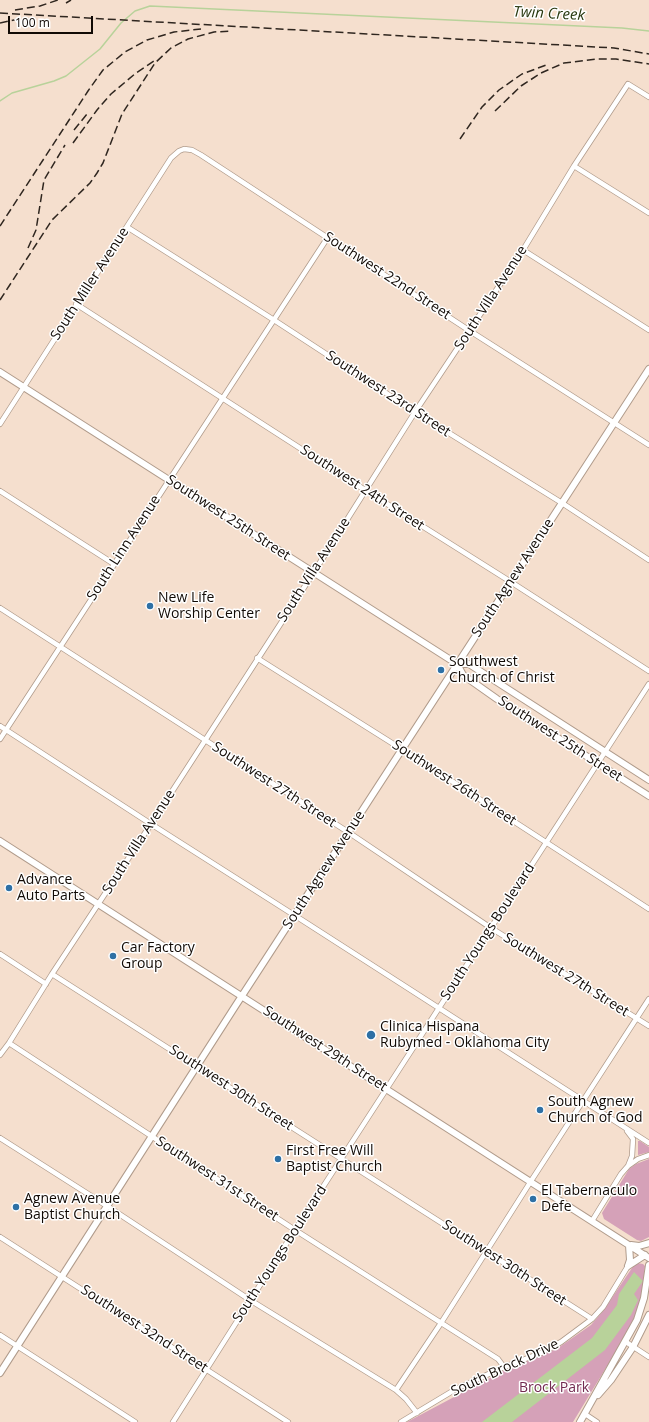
<!DOCTYPE html>
<style>
body{margin:0}
#map{position:relative;width:649px;height:1422px;overflow:hidden;background:#f5dfce;font-family:"Open Sans",sans-serif}
canvas{display:block}
.scale{position:absolute;left:8px;top:16px;width:85px;height:18px;box-sizing:border-box;border:2px solid #110a05;border-top:0;padding-left:5px;font-size:12px;line-height:14px;white-space:nowrap;color:#110a05;-webkit-text-stroke:3px #fff;paint-order:stroke}
</style>
<div id="map">
<canvas width="649" height="1422"></canvas>
<div class="scale">100 m</div>
</div>
<script>
const g = document.querySelector('canvas').getContext('2d');
g.lineJoin = 'round';
function fillPath(path, color) {
  g.fillStyle = color;
  g.fill(path, 'evenodd');
}
function poly(rows) {
  const path = new Path2D();
  for (const r of rows) {
    path.moveTo(r[0], r[1]);
    for (let i = 2; i < r.length; i += 2) path.lineTo(r[i], r[i + 1]);
  }
  return path;
}
function strokePath(path, color, width, dash) {
  g.strokeStyle = color;
  g.lineWidth = width;
  g.lineCap = dash ? 'butt' : 'round';
  g.setLineDash(dash || []);
  g.stroke(path);
}
function drawText(font, color, halo, rows, align = 'center') {
  g.font = font + ' "Open Sans",sans-serif';
  g.lineWidth = 3;
  g.setLineDash([]);
  g.textBaseline = 'middle';
  g.strokeStyle = halo;
  g.fillStyle = color;
  for (const [text, x, y, turn = 0] of rows) {
    g.save();
    g.translate(x, y);
    g.rotate((+turn || 0) * Math.PI / 180);
    g.textAlign = isNaN(turn) ? turn : align;
    if (halo) g.strokeText(text, 0, 0);
    g.fillText(text, 0, 0);
    g.restore();
  }
}
const green = poly([
 [638,1141,640,1141,649,1147,649,1152,638,1155],
 [649,1159,649,1237,641,1241,637,1240,604,1219,602,1213,629,1169,636,1164],
 [637,1263,643,1264,645,1266,643,1288,636,1315,626,1335,573,1422,407,1422,503,1371,558,1348,591,1325,603,1311,634,1265]
]);
const water = poly([
 [634,1272,643,1281,634,1294,638,1300,631,1315,605,1350,512,1422,482,1422,592,1338,617,1305,619,1294]
]);
const stream = poly([
 [0,101,12,93,54,81,66,76,100,49,121,23,135,11,150,6,622,28,649,31]
]);
const street = poly([
 [574,166,649,213],
 [127,227,274,320,415,412,562,503,649,560],
 [523,250,649,330],
 [76,304,365,490,511,582,649,671],
 [0,424,171,158,179,151,184,149,192,150,201,155,470,331,649,445],
 [0,491,114,564],
 [0,608,348,832,491,928,649,1026],
 [257,658,430,767,649,909],
 [0,726,151,824,305,922,649,1143],
 [0,739,328,237],
 [0,954,46,984],
 [52,974,592,1319],
 [9,1043,295,1230,498,1359,504,1367],
 [0,1055,9,1043,52,974,151,824,314,572,415,412,523,250,574,166,628,84,649,97],
 [0,1138,107,1206,250,1300,396,1390,406,1399,417,1413],
 [628,1166,638,1159,649,1155],
 [592,1221,621,1174,628,1166,632,1156,633,1139,627,1131],
 [0,1237,288,1422],
 [0,1335,135,1422],
 [626,1342,649,1357],
 [396,1390,441,1323,531,1181,649,999],
 [585,1414,597,1422],
 [173,1422,295,1230,649,684],
 [401,1422,456,1389,504,1367,541,1353,561,1342,592,1319,603,1307,628,1266]
]);
const secondary = poly([
 [0,372,457,664,463,675,497,699,649,796],
 [457,664,469,664,649,780],
 [0,841,649,1258],
 [631,1245,639,1246,649,1243],
 [628,1266,630,1260,629,1245],
 [628,1266,645,1255],
 [0,1373,236,1005,649,369],
 [598,1395,611,1380,633,1347,649,1315],
 [580,1422,637,1320,644,1298,649,1265]
]);
const rail = poly([
 [66,3,71,0],
 [15,10,40,6,58,0],
 [0,13,614,48,649,54],
 [0,23,23,18],
 [495,111,521,86,541,73,564,63,596,59,616,59,649,64],
 [74,130,87,114],
 [460,139,482,107,499,90,522,74,549,64],
 [73,143,97,110,111,94,136,73,154,61],
 [0,226,88,91,103,70,125,52,147,40,174,32,201,29],
 [28,248,36,230,44,180,65,145],
 [0,300,52,220,90,183,97,173,103,163,122,114,155,63,171,48,188,39,214,32,232,31]
]);
const markers = [
 [150,606,4,"#2e70a5"],
 [441,670,4,"#2e70a5"],
 [9,888,4,"#2e70a5"],
 [113,956,4,"#2e70a5"],
 [371,1035,5,"#2e70a5"],
 [540,1110,4,"#2e70a5"],
 [278,1159,4,"#2e70a5"],
 [533,1199,4,"#2e70a5"],
 [16,1207,4,"#2e70a5"]
];
const streetNames = [
 ["Southwest 22nd Street",387,276,33],
 ["South Miller Avenue",90,284,-57],
 ["South Villa Avenue",491,298,-57],
 ["Southwest 23rd Street",388,394,33],
 ["Southwest 24th Street",362,488,33],
 ["Southwest 25th Street",228,518,33],
 ["South Linn Avenue",124,548,-57],
 ["South Villa Avenue",314,570,-57],
 ["South Agnew Avenue",513,578,-57],
 ["Southwest 25th Street",560,739,33],
 ["Southwest 26th Street",454,783,33],
 ["Southwest 27th Street",274,785,33],
 ["South Villa Avenue",139,842,-57],
 ["South Agnew Avenue",324,870,-57],
 ["South Youngs Boulevard",488,932,-57],
 ["Southwest 27th Street",566,975,32],
 ["Southwest 29th Street",325,1049,33],
 ["Southwest 30th Street",231,1088,33],
 ["Southwest 31st Street",217,1179,33],
 ["South Youngs Boulevard",280,1254,-57],
 ["Southwest 30th Street",504,1263,33],
 ["Southwest 32nd Street",144,1329,33],
 ["South Brock Drive",505,1368,-25]
];
const poiNames = [
 ["New Life",158,598],
 ["Worship Center",158,614],
 ["Southwest",449,662],
 ["Church of Christ",449,678],
 ["Advance",17,880],
 ["Auto Parts",17,896],
 ["Car Factory",121,948],
 ["Group",121,964],
 ["Clinica Hispana",380,1027],
 ["Rubymed - Oklahoma City",380,1043],
 ["South Agnew",548,1102],
 ["Church of God",548,1118],
 ["First Free Will",286,1151],
 ["Baptist Church",286,1167],
 ["El Tabernaculo",541,1191],
 ["Defe",541,1207],
 ["Agnew Avenue",24,1199],
 ["Baptist Church",24,1215]
];
const parkNames = [
 ["Brock Park",554,1388]
];
const waterNames = [
 ["Twin Creek",549,14,3]
];
fillPath(green, '#d5a1b8');
fillPath(water, '#b8d29a');
strokePath(stream, '#b8d29a', 1.5);
strokePath(street, '#b09b8b', 6);
strokePath(secondary, '#b09b8b', 8);
strokePath(street, '#fff', 4.5);
strokePath(secondary, '#fff', 6);
strokePath(rail, '#2f261f', 1.5, [8, 4]);
for (const [x, y, r, color] of markers) {
  const dot = new Path2D();
  dot.arc(x, y, r, 0, 2 * Math.PI);
  g.fillStyle = color;
  g.fill(dot);
  strokePath(dot, '#fff', 1.5);
}
drawText('14px', '#110a05', '#fff', streetNames);
drawText('14px', '#110a05', '#fff', poiNames, 'left');
drawText('14px', '#732b51', '#fff', parkNames);
drawText('italic 15px', '#293910', '#fff', waterNames);
</script>
